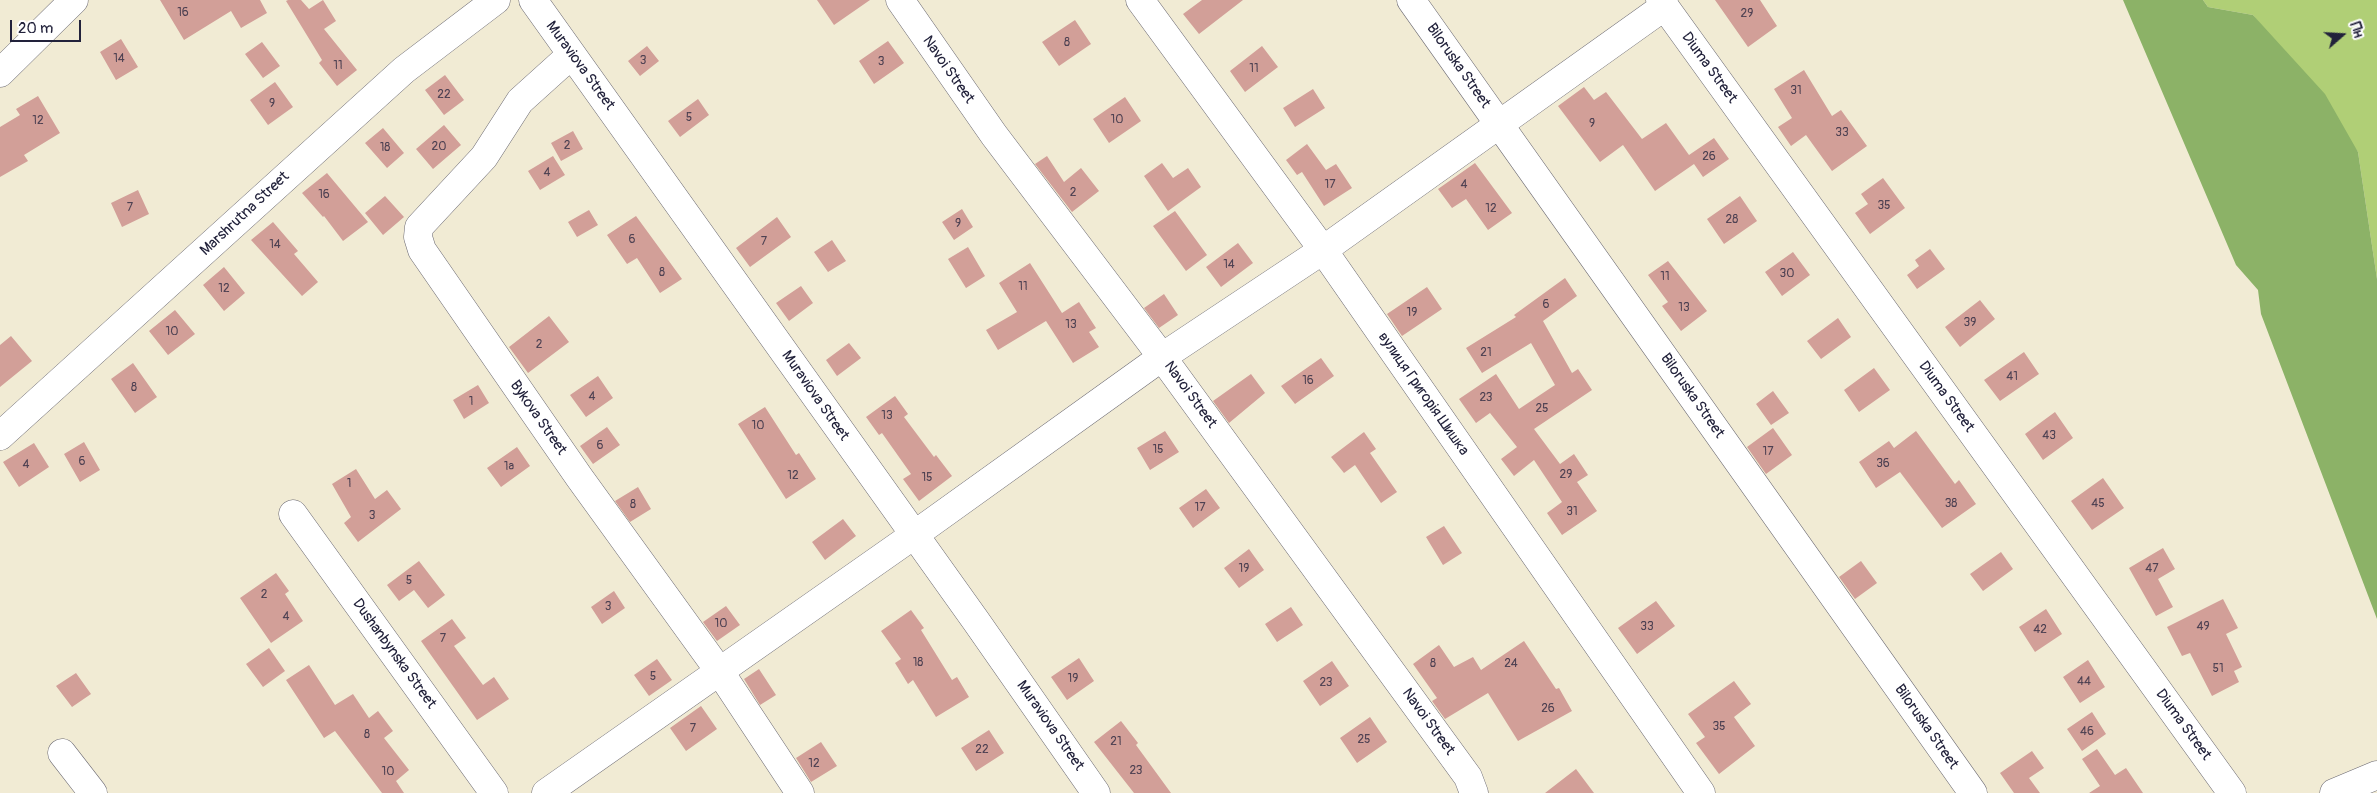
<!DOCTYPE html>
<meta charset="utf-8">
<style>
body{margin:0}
#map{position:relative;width:2377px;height:793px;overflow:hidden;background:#f1ebd4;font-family:Pangolin,sans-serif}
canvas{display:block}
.north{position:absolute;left:2317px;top:10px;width:50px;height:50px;-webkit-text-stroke:4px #fff;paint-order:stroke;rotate:71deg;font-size:14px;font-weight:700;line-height:20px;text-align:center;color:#22223b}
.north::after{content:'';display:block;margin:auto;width:18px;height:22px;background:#22223b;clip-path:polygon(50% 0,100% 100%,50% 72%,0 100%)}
.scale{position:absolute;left:10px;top:20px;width:71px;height:22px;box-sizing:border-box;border:2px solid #22223b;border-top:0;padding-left:6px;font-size:15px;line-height:18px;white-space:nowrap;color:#22223b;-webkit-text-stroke:4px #fff;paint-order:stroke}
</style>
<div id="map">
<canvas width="2377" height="793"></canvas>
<div class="north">Пн</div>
<div class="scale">20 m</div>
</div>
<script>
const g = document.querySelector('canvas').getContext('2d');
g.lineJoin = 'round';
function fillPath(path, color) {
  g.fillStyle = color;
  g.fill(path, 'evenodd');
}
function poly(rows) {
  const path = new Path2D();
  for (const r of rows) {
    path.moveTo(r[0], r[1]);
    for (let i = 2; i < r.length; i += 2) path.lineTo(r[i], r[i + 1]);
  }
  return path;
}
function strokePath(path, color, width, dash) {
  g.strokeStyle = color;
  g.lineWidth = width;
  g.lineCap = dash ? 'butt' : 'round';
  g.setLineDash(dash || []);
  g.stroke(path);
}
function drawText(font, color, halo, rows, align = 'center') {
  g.font = font + ' Pangolin,sans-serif';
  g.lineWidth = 4;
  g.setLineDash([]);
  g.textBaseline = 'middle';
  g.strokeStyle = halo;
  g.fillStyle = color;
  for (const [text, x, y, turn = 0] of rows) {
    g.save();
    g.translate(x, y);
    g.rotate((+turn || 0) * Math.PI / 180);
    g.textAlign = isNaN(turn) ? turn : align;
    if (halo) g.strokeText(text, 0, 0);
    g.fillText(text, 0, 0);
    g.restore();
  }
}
const green = poly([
 [2203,0,2377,0,2377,279,2358,152,2253,15,2208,7]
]);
const forest = poly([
 [2123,0,2203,0,2208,7,2253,15,2325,94,2358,152,2377,279,2377,619,2261,314,2258,290,2236,265]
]);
const building = poly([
 [160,0,260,0,267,13,241,28,231,11,184,40],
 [288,0,301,0,309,9,323,0,336,21,324,29,357,70,337,86,319,63,322,60,286,1],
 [817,0,870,0,834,25],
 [1202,0,1243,0,1199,34,1183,14],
 [1715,0,1760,0,1777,26,1748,47],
 [1075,20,1091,44,1059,66,1042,42],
 [121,39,138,67,116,80,100,52],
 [888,41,904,63,874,84,859,61],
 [262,42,280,66,263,78,245,54],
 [647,46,659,61,640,76,628,61],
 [1262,46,1278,67,1245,92,1230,71],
 [1804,70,1832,116,1841,110,1867,146,1832,171,1806,135,1791,146,1778,127,1792,118,1774,89],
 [445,75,464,100,444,115,425,90],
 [275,82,293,107,268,125,250,100],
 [1584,87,1594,100,1606,92,1642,139,1666,123,1689,155,1714,138,1729,159,1703,177,1694,164,1655,191,1623,145,1600,162,1558,106],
 [1313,89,1325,108,1295,127,1283,108],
 [38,96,60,133,24,155,28,161,0,177,0,127,20,115,16,109],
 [1125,97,1141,121,1109,143,1093,119],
 [698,99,709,115,680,137,668,121],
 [444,125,461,145,433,169,416,149],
 [383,128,404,153,387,168,365,143],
 [573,131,583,149,561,161,551,143],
 [1307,144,1326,170,1336,164,1352,188,1324,206,1302,172,1297,175,1286,160],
 [553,156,565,175,540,190,528,171],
 [1047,156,1064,182,1081,168,1099,191,1072,212,1035,164],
 [1162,163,1173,178,1188,168,1201,187,1168,211,1144,176],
 [1475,163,1512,213,1488,230,1466,199,1452,208,1438,189],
 [327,173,368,222,343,241,324,216,323,217,302,193],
 [1883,178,1905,208,1870,234,1855,213,1868,204,1861,194],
 [138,190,149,214,122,227,111,203],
 [385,196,404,217,383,235,365,213],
 [1740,196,1757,221,1724,244,1707,219],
 [962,209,973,227,954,240,942,222],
 [589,210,598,225,577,237,568,222],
 [1175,211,1207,255,1186,271,1153,226],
 [636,216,682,279,660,293,637,258,627,264,607,235],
 [777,217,791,237,750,267,736,248],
 [273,222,298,251,294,254,318,282,302,296,251,240],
 [832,240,846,261,828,272,814,252],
 [1238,243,1253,263,1221,287,1206,267],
 [968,247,985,276,966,288,948,259],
 [1930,249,1945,269,1917,289,1907,275,1919,266,1915,260],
 [1793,252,1810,275,1782,296,1765,272],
 [1668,261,1707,311,1681,331,1662,306,1668,302,1648,275],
 [1030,263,1062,313,1079,302,1096,328,1089,332,1099,347,1073,363,1046,321,998,350,986,330,1017,312,999,283],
 [224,267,245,293,224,311,203,285],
 [1565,278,1577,296,1543,321,1572,373,1578,369,1592,390,1534,429,1560,464,1574,454,1588,475,1577,482,1597,511,1562,535,1547,513,1562,502,1534,460,1514,476,1501,459,1517,447,1490,413,1476,423,1459,399,1496,374,1519,409,1555,385,1531,343,1482,373,1466,348,1516,317,1514,315],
 [801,286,813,303,789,321,776,303],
 [1427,287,1442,309,1402,336,1387,314],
 [1164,294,1178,315,1159,328,1144,308],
 [1980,300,1995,319,1960,347,1945,327],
 [175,310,195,334,168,355,149,331],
 [549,316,569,342,528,373,509,347],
 [1838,318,1851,337,1821,359,1807,341],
 [11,336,32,361,0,387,0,345],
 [849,343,861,358,837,376,826,360],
 [2024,352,2039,374,2000,401,1984,380],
 [1321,358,1334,376,1295,404,1281,386],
 [133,363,157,397,135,413,111,379],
 [1874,368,1890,390,1859,412,1844,390],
 [1251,374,1265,393,1229,423,1213,401],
 [598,376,613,398,586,417,570,395],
 [478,385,489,403,464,419,453,400],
 [1773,391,1789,413,1771,425,1756,404],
 [895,396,908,414,904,417,934,457,936,455,952,476,919,501,903,479,911,474,882,433,879,435,866,417],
 [765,407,796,455,799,453,816,479,786,499,738,424],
 [2055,412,2073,438,2043,460,2025,434],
 [607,427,620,445,593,464,580,446],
 [1773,428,1792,455,1766,474,1747,447],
 [1165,431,1179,452,1150,470,1137,448],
 [1916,431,1955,484,1959,480,1976,504,1942,528,1900,472,1876,488,1859,462,1889,441,1894,448],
 [1364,432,1376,449,1370,453,1397,492,1381,503,1355,465,1344,473,1331,457],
 [84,442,100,470,80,482,64,454],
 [34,443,49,467,19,487,3,462],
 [517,447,530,466,501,487,487,468],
 [356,469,375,499,387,490,401,509,358,542,344,523,351,517,332,484],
 [2103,478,2124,508,2092,530,2071,501],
 [638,487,651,509,630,522,615,501],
 [1206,489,1220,508,1193,528,1179,508],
 [843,519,856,536,825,560,812,542],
 [1444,526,1462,553,1443,565,1426,537],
 [2163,548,2175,569,2158,579,2173,607,2156,616,2129,568],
 [1249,549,1264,570,1239,588,1224,568],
 [2001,552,2013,569,1983,591,1970,574],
 [419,561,445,595,428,608,414,590,399,601,387,585],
 [1861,561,1877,583,1855,599,1839,577],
 [276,573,289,591,285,594,303,621,271,643,240,598],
 [614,591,625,608,602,624,591,607],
 [2223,599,2238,628,2226,634,2242,667,2234,671,2239,682,2212,696,2190,653,2182,656,2167,627],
 [1656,601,1675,626,1637,654,1618,628],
 [726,606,740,625,717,641,703,622],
 [1291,607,1303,625,1277,642,1265,624],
 [2046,609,2062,634,2035,652,2019,627],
 [911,610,924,628,921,630,952,680,957,677,969,697,936,717,913,680,908,684,895,663,901,659,881,631],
 [452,619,466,638,454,646,483,685,494,677,509,699,477,720,421,641],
 [1524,641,1556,689,1559,688,1572,711,1518,741,1488,693,1445,719,1432,701,1437,698,1413,664,1439,645,1454,667,1473,657,1481,670],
 [269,648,285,671,263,687,246,664],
 [1079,658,1094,681,1067,700,1051,677],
 [657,659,672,680,649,696,634,675],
 [2088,660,2105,687,2080,703,2063,677],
 [1332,661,1349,686,1320,706,1303,681],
 [309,665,335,705,353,694,369,718,378,711,393,731,384,738,409,770,396,781,404,793,382,793,335,731,324,738,286,680],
 [759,669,776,695,760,705,744,679],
 [76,673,91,694,72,707,56,686],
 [1734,681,1751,704,1734,717,1755,746,1719,774,1696,743,1705,737,1688,714],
 [701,706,717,729,686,751,670,728],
 [2092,712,2106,734,2082,751,2067,729],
 [1370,717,1387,742,1357,763,1340,738],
 [1121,721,1138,743,1136,745,1171,793,1134,793,1094,742],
 [989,730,1004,753,976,771,961,748],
 [821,742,837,766,811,782,796,758],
 [2097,749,2115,775,2126,768,2143,793,2089,793,2100,786,2082,759],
 [2032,751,2044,768,2029,778,2040,793,2014,793,2000,773],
 [1576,769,1594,793,1545,793]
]);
const minor = poly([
 [533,0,976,621,1096,793],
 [900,0,994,135,1162,357,1468,777,1474,793],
 [1140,0,1323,250,1701,793],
 [1411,0,1973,793],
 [1660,0,2232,793],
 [571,55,520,101,484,157,419,227,418,237,422,250,579,477,720,672,800,793],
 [0,73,74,0],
 [0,436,404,70,496,0],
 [293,514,494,793],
 [62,753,93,793],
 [546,793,914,535,1162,357,1323,250,1665,6],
 [2334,793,2377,775]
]);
const numberNames = [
 ["16",183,13],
 ["29",1747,14],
 ["8",1067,43],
 ["14",119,59],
 ["3",643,61],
 ["3",881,62],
 ["11",338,66],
 ["11",1254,69],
 ["31",1796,91],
 ["22",444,95],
 ["9",272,104],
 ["5",689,118],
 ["10",1117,120],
 ["12",38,121],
 ["9",1592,124],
 ["33",1842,133],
 ["2",567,146],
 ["20",439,147],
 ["18",385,148],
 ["26",1709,157],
 ["4",547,173],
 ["17",1330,185],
 ["4",1464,185],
 ["2",1073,193],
 ["16",324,195],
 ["35",1884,206],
 ["7",130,208],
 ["12",1491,209],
 ["28",1732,220],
 ["9",958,224],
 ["6",632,240],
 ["7",764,242],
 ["14",275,245],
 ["14",1229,265],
 ["8",662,273],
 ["30",1787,274],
 ["11",1665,277],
 ["11",1023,287],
 ["12",224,289],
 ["6",1546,305],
 ["13",1684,308],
 ["19",1412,313],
 ["39",1970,323],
 ["13",1071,325],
 ["10",172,332],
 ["2",539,345],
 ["21",1486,353],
 ["41",2012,377],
 ["16",1308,381],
 ["8",134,388],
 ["4",592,397],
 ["23",1486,398],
 ["1",471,402],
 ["25",1542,409],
 ["13",887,416],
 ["10",758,426],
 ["43",2049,436],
 ["6",600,446],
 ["15",1158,450],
 ["17",1768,452],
 ["6",82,462],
 ["36",1883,464],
 ["4",26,465],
 ["1а",509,467],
 ["29",1566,475],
 ["12",793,476],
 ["15",927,478],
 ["1",349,484],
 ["38",1951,504],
 ["45",2098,504],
 ["8",633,505],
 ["17",1200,508],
 ["31",1572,512],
 ["3",372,516],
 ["19",1244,569],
 ["47",2152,569],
 ["5",409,581],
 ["2",264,595],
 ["3",608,607],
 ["4",286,617],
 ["10",721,624],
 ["33",1647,627],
 ["49",2203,627],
 ["42",2040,630],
 ["7",443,639],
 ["18",918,663],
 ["8",1433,664],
 ["24",1511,664],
 ["51",2218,669],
 ["5",653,677],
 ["19",1073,679],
 ["44",2084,682],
 ["23",1326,683],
 ["26",1548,709],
 ["35",1719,727],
 ["7",693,729],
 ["46",2087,732],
 ["8",367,735],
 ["25",1364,740],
 ["21",1116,742],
 ["22",982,750],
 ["12",814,764],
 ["23",1136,771],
 ["10",388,772]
];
const streetNames = [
 ["Muraviova Street",580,66,54],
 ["Biloruska Street",1458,66,55],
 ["Diuma Street",1709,68,54],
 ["Navoi Street",948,70,55],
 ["Marshrutna Street",245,214,-43],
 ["вулиця Григорія Шишка",1423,394,55],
 ["Navoi Street",1190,395,54],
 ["Muraviova Street",815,396,55],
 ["Biloruska Street",1692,396,55],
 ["Diuma Street",1946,397,54],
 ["Bykova Street",538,418,55],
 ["Dushanbynska Street",394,654,54],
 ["Navoi Street",1428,722,54],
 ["Diuma Street",2183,725,54],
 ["Muraviova Street",1050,726,55],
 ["Biloruska Street",1926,727,55]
];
fillPath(green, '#b0cf76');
fillPath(forest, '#8cb267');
fillPath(building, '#d29f98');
strokePath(minor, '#6a6871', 29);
strokePath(minor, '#fff', 28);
drawText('12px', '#4e4152', null, numberNames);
drawText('15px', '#22223b', '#fff', streetNames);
</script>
